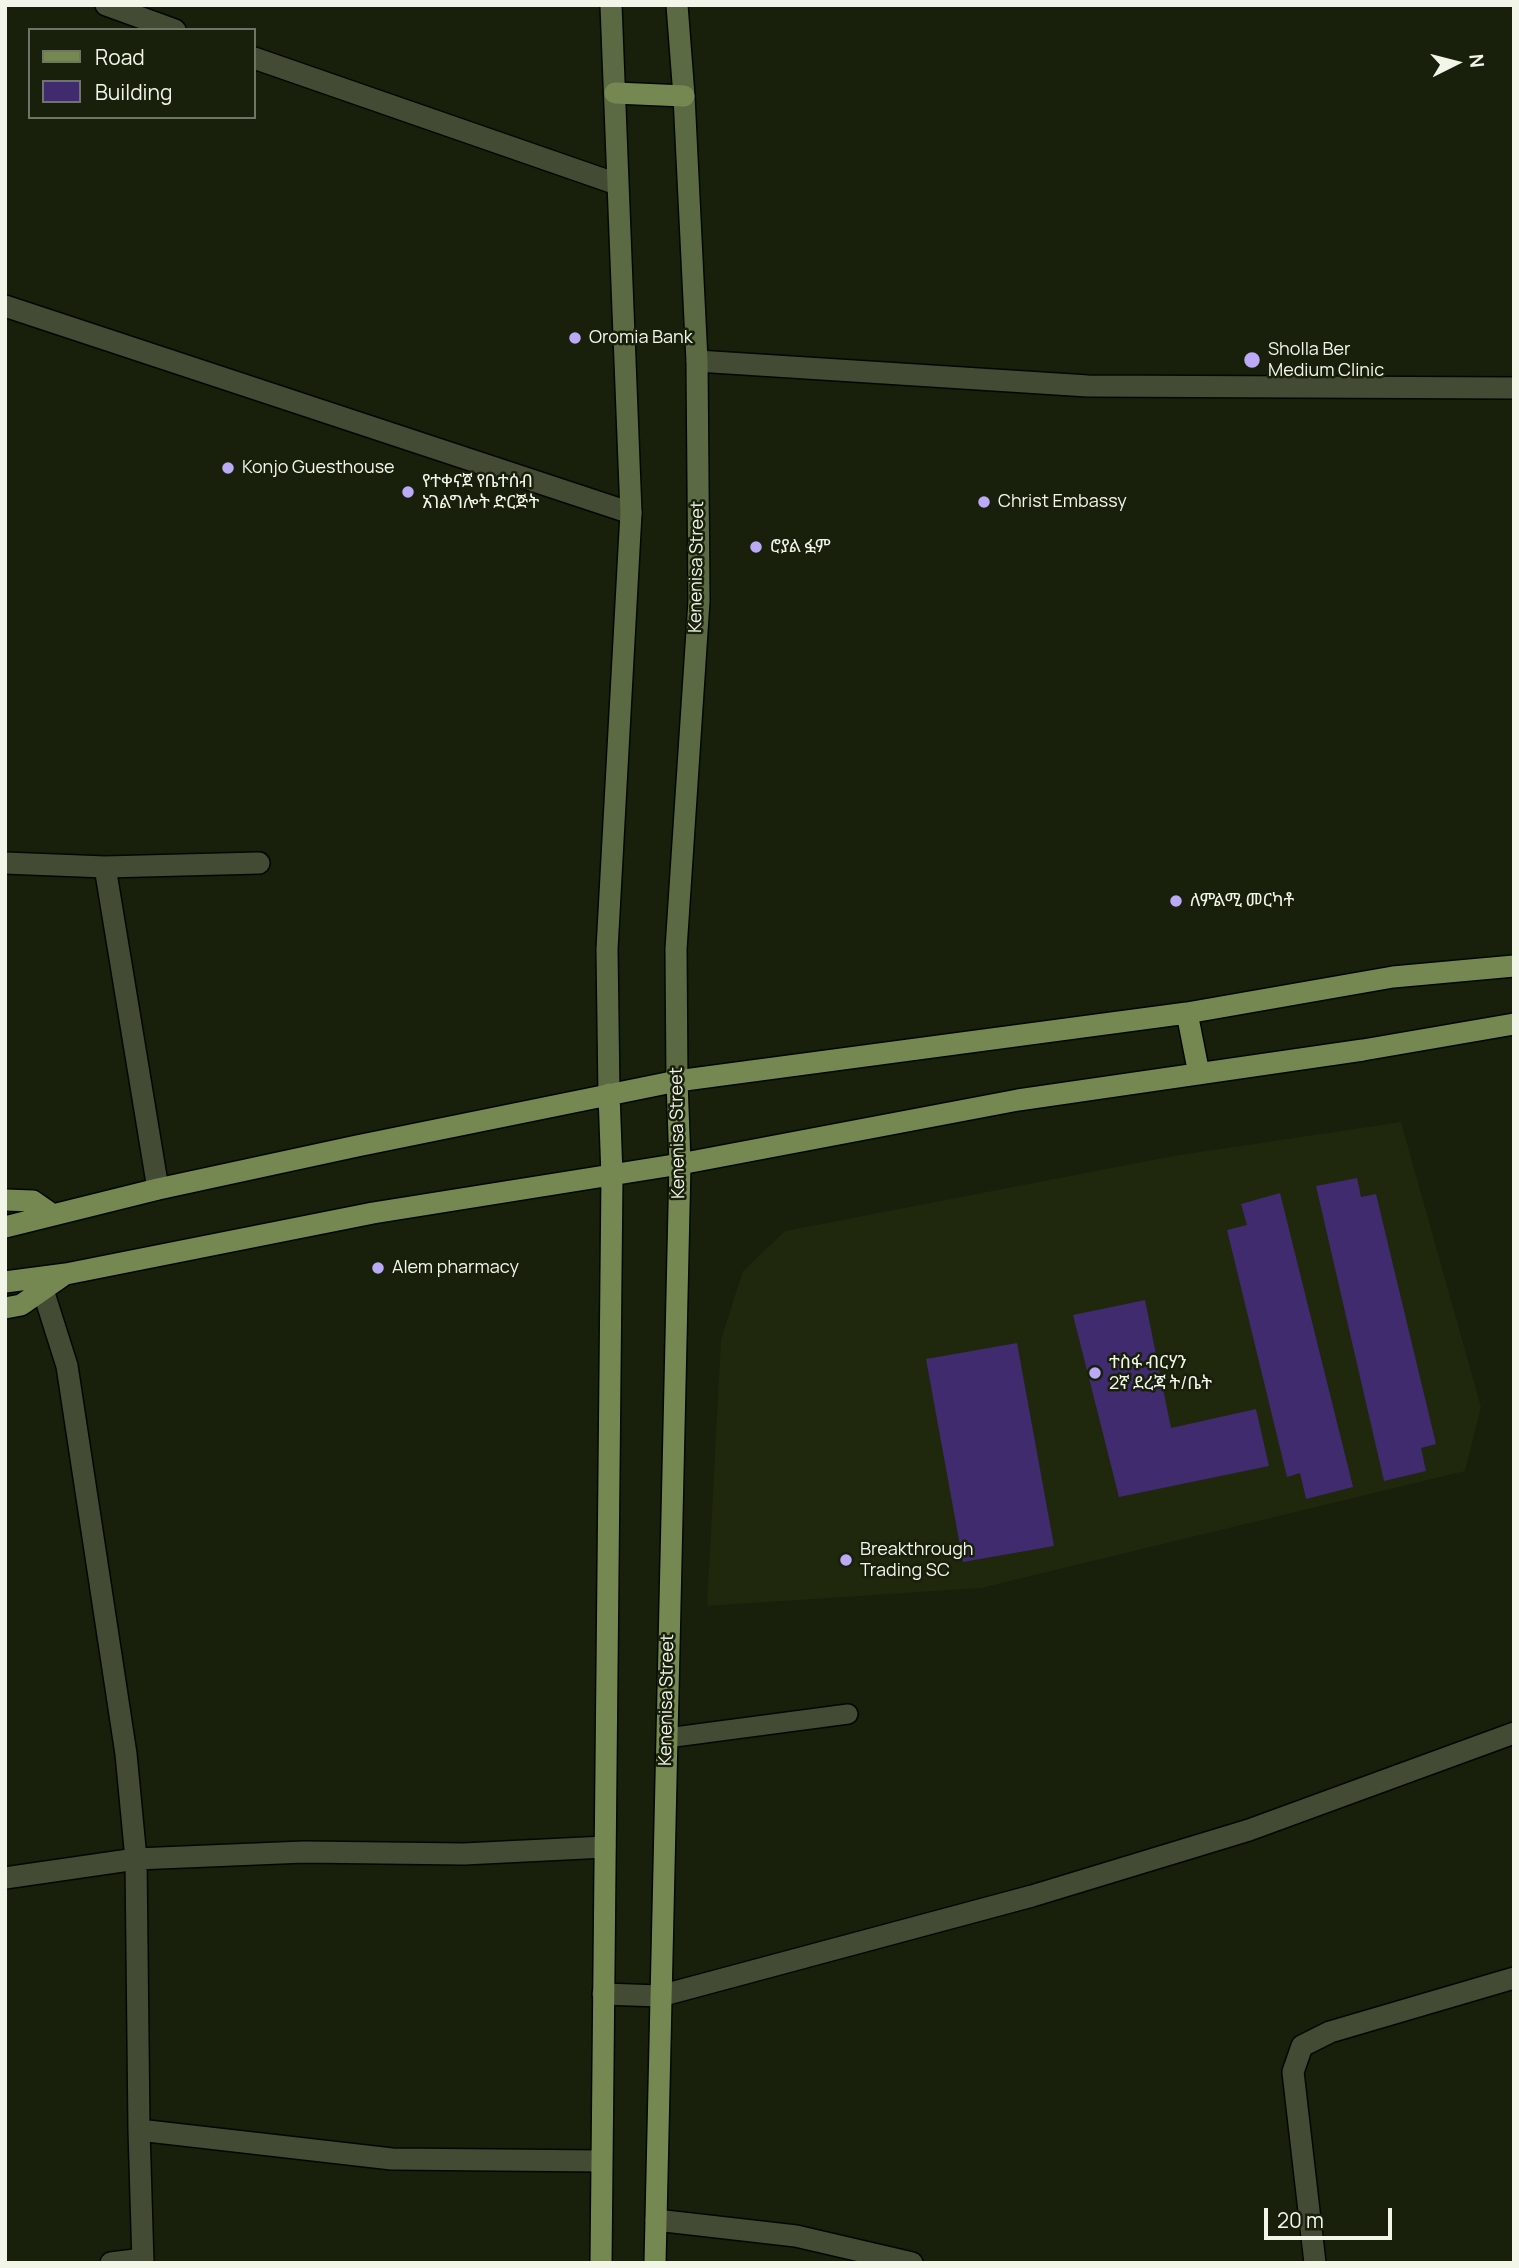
<!DOCTYPE html>
<meta charset="utf-8">
<style>
body{margin:0}
#map{position:relative;width:1519px;height:2268px;overflow:hidden;background:#181f0b;font-family:Manrope,sans-serif}
canvas{display:block}
.frame{position:absolute;inset:0;border:7px solid #f1f6e9;pointer-events:none}
.legend{position:absolute;left:28px;top:28px;width:228px;height:91px;box-sizing:border-box;background:#181f0b;border:2px solid #6f7564;margin:0;padding:9px 12px;list-style:none;font-size:21px;color:#f1f6e9}
.legend li{display:flex;align-items:center;gap:14px;height:35px}
.legend b{width:35px;border:2px solid #6f7564}
.north{position:absolute;left:1421px;top:28px;width:70px;height:70px;-webkit-text-stroke:5px #181f0b;paint-order:stroke;rotate:84deg;font-size:19px;font-weight:700;line-height:28px;text-align:center;color:#f1f6e9}
.north::after{content:'';display:block;margin:auto;width:24px;height:32px;background:#f1f6e9;clip-path:polygon(50% 0,100% 100%,50% 72%,0 100%)}
.scale{position:absolute;left:1264px;top:2208px;width:128px;height:32px;box-sizing:border-box;border:4px solid #f1f6e9;border-top:0;padding-left:9px;font-size:21px;line-height:24px;white-space:nowrap;color:#f1f6e9;-webkit-text-stroke:5px #181f0b;paint-order:stroke}
</style>
<div id="map">
<canvas width="1519" height="2268"></canvas>
<div class="frame"></div>
<ul class="legend">
<li><b style="height:9px;background:#768852"></b>Road</li>
<li><b style="height:19px;background:#3f2b6e"></b>Building</li>
</ul>
<div class="north">N</div>
<div class="scale">20 m</div>
</div>
<script>
const g = document.querySelector('canvas').getContext('2d');
g.lineJoin = 'round';
function fillPath(path, color) {
  g.fillStyle = color;
  g.fill(path, 'evenodd');
}
function poly(rows) {
  const path = new Path2D();
  for (const r of rows) {
    path.moveTo(r[0], r[1]);
    for (let i = 2; i < r.length; i += 2) path.lineTo(r[i], r[i + 1]);
  }
  return path;
}
function strokePath(path, color, width, dash) {
  g.strokeStyle = color;
  g.lineWidth = width;
  g.lineCap = dash ? 'butt' : 'round';
  g.setLineDash(dash || []);
  g.stroke(path);
}
function drawText(font, color, halo, rows, align = 'center') {
  g.font = font + ' Manrope,"Noto Sans Ethiopic",sans-serif';
  g.lineWidth = 5;
  g.setLineDash([]);
  g.textBaseline = 'middle';
  g.strokeStyle = halo;
  g.fillStyle = color;
  for (const [text, x, y, turn = 0] of rows) {
    g.save();
    g.translate(x, y);
    g.rotate((+turn || 0) * Math.PI / 180);
    g.textAlign = isNaN(turn) ? turn : align;
    if (halo) g.strokeText(text, 0, 0);
    g.fillText(text, 0, 0);
    g.restore();
  }
}
const built = poly([
 [1401,1122,1481,1407,1465,1471,981,1588,707,1606,721,1339,743,1271,785,1231,1173,1156]
]);
const building = poly([
 [1357,1178,1361,1197,1376,1194,1436,1444,1421,1448,1426,1471,1384,1481,1316,1186],
 [1280,1193,1353,1487,1306,1499,1300,1473,1287,1477,1227,1230,1247,1225,1241,1204],
 [1145,1300,1171,1428,1256,1409,1269,1466,1119,1497,1073,1315],
 [1017,1343,1054,1546,963,1562,926,1359]
]);
const lane = poly([
 [667,1738,848,1714]
]);
const street = poly([
 [106,5,175,30],
 [254,58,617,184],
 [5,306,631,513],
 [697,361,1088,386,1514,388],
 [5,863,105,867,259,863],
 [105,867,158,1189],
 [43,1290,67,1366,126,1754,136,1859,139,2130,143,2263],
 [5,1878,136,1859,304,1852,464,1854,605,1847],
 [603,1994,660,1996,1032,1896,1249,1830,1514,1733],
 [139,2130,392,2159,601,2161],
 [656,2220,796,2236,912,2263],
 [111,2263,143,2259],
 [1315,2263,1293,2072,1302,2046,1330,2032,1514,1978]
]);
const secondary = poly([
 [677,5,684,96,697,361,699,601,676,949,677,1081],
 [609,1094,607,949,631,513,611,5]
]);
const primary = poly([
 [615,93,684,96],
 [1187,1013,1199,1074],
 [5,1200,33,1201,53,1215],
 [5,1227,158,1189,357,1146,677,1081,1187,1013,1393,977,1514,966],
 [5,1282,66,1274,373,1213,680,1164,1018,1100,1363,1050,1514,1024],
 [5,1308,21,1305,64,1275],
 [601,2263,612,1176,609,1094],
 [655,2263,680,1164,677,1081]
]);
const markers = [
 [575,338,7,"#bbaaf6"],
 [1252,360,9,"#bbaaf6"],
 [228,468,7,"#bbaaf6"],
 [408,492,7,"#bbaaf6"],
 [984,502,7,"#bbaaf6"],
 [756,547,7,"#bbaaf6"],
 [1176,901,7,"#bbaaf6"],
 [378,1268,7,"#bbaaf6"],
 [1095,1373,7,"#bbaaf6"],
 [846,1560,7,"#bbaaf6"]
];
const poiNames = [
 ["Oromia Bank",589,338],
 ["Sholla Ber",1268,350],
 ["Medium Clinic",1268,371],
 ["Konjo Guesthouse",242,468],
 ["የተቀናጀ የቤተሰብ",422,482],
 ["አገልግሎት ድርጅት",422,503],
 ["Christ Embassy",998,502],
 ["ሮያል ፏም",770,547],
 ["ለምልሚ መርካቶ",1190,901],
 ["Alem pharmacy",392,1268],
 ["ተስፋ ብርሃን",1109,1363],
 ["2ኛ ደረጃ ት/ቤት",1109,1384],
 ["Breakthrough",860,1550],
 ["Trading SC",860,1571]
];
const streetNames = [
 ["Kenenisa Street",697,567,-89],
 ["Kenenisa Street",678,1133,-91],
 ["Kenenisa Street",667,1700,-89]
];
fillPath(built, '#1f270c');
fillPath(building, '#3f2b6e');
strokePath(lane, '#040800', 22);
strokePath(street, '#040800', 24);
strokePath(secondary, '#040800', 24);
strokePath(primary, '#040800', 24);
strokePath(lane, '#434b35', 19);
strokePath(street, '#434b35', 21);
strokePath(secondary, '#5c6a43', 21);
strokePath(primary, '#768852', 21);
for (const [x, y, r, color] of markers) {
  const dot = new Path2D();
  dot.arc(x, y, r, 0, 2 * Math.PI);
  g.fillStyle = color;
  g.fill(dot);
  strokePath(dot, '#181f0b', 2.5);
}
drawText('18px', '#f1f6e9', '#181f0b', poiNames, 'left');
drawText('18px', '#f1f6e9', '#181f0b', streetNames);
</script>
